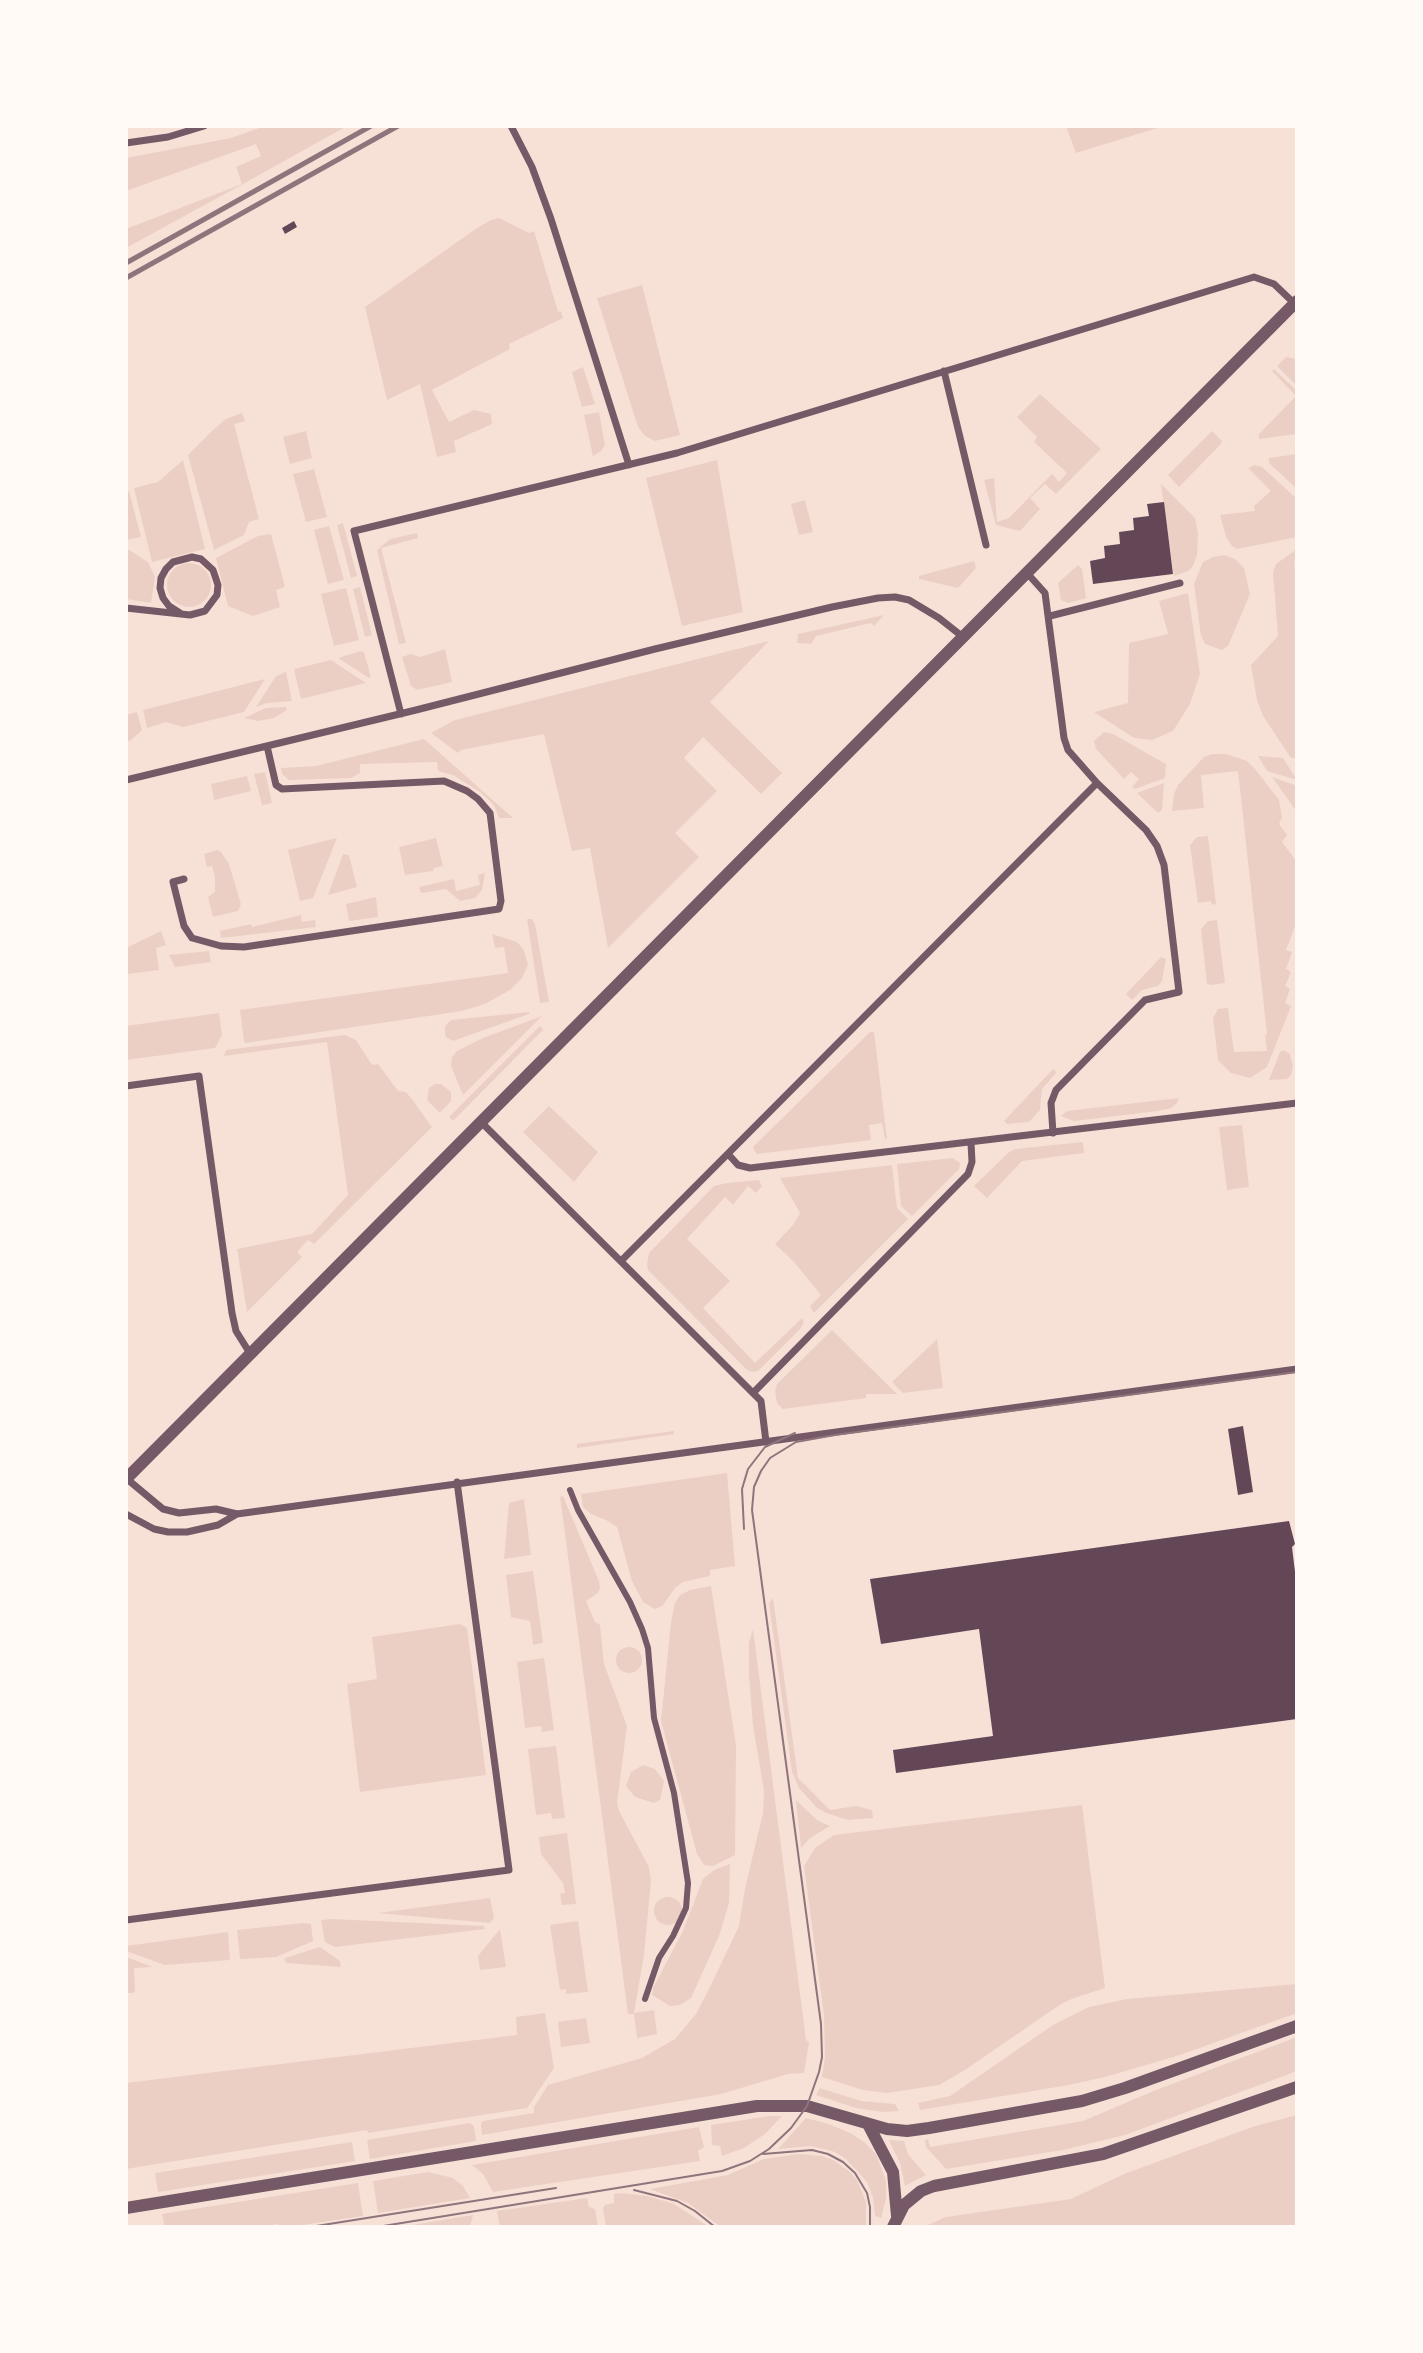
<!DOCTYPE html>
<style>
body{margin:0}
#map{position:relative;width:1423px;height:2353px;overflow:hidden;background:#f7e1d7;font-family:"Varela Round",sans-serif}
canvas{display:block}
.frame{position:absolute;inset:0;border:128px solid #fffaf5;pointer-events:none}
</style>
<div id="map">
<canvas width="1423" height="2353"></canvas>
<div class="frame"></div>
</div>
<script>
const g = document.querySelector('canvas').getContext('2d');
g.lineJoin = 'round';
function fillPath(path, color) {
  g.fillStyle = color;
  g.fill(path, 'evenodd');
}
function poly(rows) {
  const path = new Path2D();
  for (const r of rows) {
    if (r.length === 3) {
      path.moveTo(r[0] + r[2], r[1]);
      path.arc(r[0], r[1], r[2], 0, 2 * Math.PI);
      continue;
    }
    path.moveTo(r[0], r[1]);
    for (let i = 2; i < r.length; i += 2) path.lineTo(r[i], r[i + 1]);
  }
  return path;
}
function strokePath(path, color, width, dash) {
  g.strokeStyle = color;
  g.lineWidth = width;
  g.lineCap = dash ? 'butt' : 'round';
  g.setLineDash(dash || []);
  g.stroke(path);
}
const green = poly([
 [265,126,347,126,243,184,126,248,126,229,242,184,236,167,261,156,256,144,126,191,126,158,231,138],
 [1066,126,1164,126,1076,153],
 [499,218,529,233,534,231,558,312,561,311,563,318,509,344,510,349,432,390,449,422,474,410,491,414,492,424,454,441,456,452,437,457,420,384,387,400,365,307,477,228,491,220],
 [642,285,680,435,655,441,645,436,638,427,597,298],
 [1286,357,1297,359,1297,386,1277,366],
 [583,367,595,404,582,407,572,372],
 [1274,369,1297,391,1297,434,1259,439,1259,434,1296,396,1272,371],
 [1040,394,1101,449,1056,494,1045,484,1030,498,1040,509,1020,531,996,525,984,480,994,478,997,522,1009,518,1052,474,1059,482,1067,473,1034,442,1037,437,1017,417],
 [599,412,605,445,601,451,593,456,584,415],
 [242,413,245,421,234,424,259,519,249,522,244,535,214,550,188,455,214,429,226,419],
 [306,431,312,458,290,464,283,437],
 [1212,431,1222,441,1220,445,1179,487,1168,475],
 [1297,454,1297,489,1269,463,1269,458],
 [183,460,205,549,152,562,134,488,158,482],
 [717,460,743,612,682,626,646,478],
 [1255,465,1262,467,1297,499,1297,537,1237,549,1232,546,1226,537,1220,515,1255,511,1254,506,1271,491,1248,468],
 [314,469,327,517,306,522,293,474],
 [1161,484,1195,518,1198,533,1197,555,1193,566,1188,571,1174,576],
 [129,491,141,537,126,540,126,492],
 [805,500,813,532,799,535,791,504],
 [343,523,357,576,351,578,337,525],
 [329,526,344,580,328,584,314,530],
 [417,533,418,538,381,548,406,643,399,644,377,550,390,539],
 [271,534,285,587,276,590,280,607,253,616,228,606,216,558,258,536],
 [126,548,148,562,155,577,151,603,126,599],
 [1297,549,1297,560,1294,561,1297,583,1297,758,1291,758,1263,716,1257,700,1251,665,1278,636,1273,573,1276,564],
 [1224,555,1235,559,1244,568,1250,594,1228,646,1222,650,1205,644,1201,636,1194,584,1203,562,1213,557],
 [974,561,976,568,958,588,919,579,919,576],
 [189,585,22],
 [1078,565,1082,569,1086,598,1068,603,1061,600,1058,583],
 [360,587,372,635,365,637,353,589],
 [346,588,359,640,334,646,321,594],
 [1188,593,1200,674,1190,704,1173,731,1152,740,1134,738,1094,712,1128,703,1129,643,1168,634,1159,601],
 [884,615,874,626,871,623,816,636,811,644,797,643,798,634],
 [769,641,710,702,782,773,761,794,703,737,684,758,717,791,675,833,699,857,608,948,590,848,572,851,544,734,461,750,458,753,431,733,455,720],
 [445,649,452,682,417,690,411,686,402,657,411,654,420,657],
 [361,651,364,652,371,677,369,678,338,658],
 [331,660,366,683,301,699,294,669],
 [286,672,292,701,267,703,256,707,276,676],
 [265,679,244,712,183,727,166,722,147,728,143,710],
 [286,707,287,710,274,718,258,721,244,718,266,708],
 [137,712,142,730,131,740,126,742,126,715],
 [1104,732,1113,734,1166,764,1165,778,1135,789,1132,787,1139,779,1131,772,1124,779,1096,749,1094,741],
 [424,739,513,818,499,818,494,805,480,792,453,775,438,771,437,762,360,764,360,773,351,778,289,780,282,774,281,768,316,766],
 [1212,754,1226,754,1247,761,1255,769,1279,800,1282,818,1279,824,1287,835,1282,842,1297,862,1297,921,1286,950,1292,952,1286,969,1291,972,1285,986,1290,989,1285,1003,1291,1006,1267,1067,1250,1078,1231,1073,1218,1060,1213,1018,1218,1009,1228,1008,1234,1052,1267,1051,1265,1035,1267,1034,1238,771,1201,775,1204,808,1172,811,1174,794,1178,785,1204,757],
 [1258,756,1283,758,1297,780,1267,771],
 [265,772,272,803,262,805,254,774],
 [247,776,251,791,214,800,211,784],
 [1272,777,1297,786,1297,812,1294,808],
 [1164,783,1162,810,1158,813,1137,793],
 [1208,836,1216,904,1212,905,1211,901,1198,903,1190,845,1197,837],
 [337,838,313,898,300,901,288,850],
 [436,838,443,866,433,868,433,871,405,875,399,847],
 [217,850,221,852,229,864,241,904,238,911,213,917,208,897,215,892,215,877,212,866,207,867,204,854],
 [343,854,349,855,357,887,328,895],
 [485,873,482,890,475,898,460,901,446,889,421,893,419,887,454,879,456,891,480,885,478,875],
 [376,897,378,917,349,921,346,904],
 [301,915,302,922,315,920,316,927,221,938,220,931,251,924,252,927],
 [527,919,532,919,535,924,549,1002,540,1003],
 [1217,920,1225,983,1211,985,1207,984,1201,929,1208,921],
 [161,931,166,945,156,948,159,970,126,974,126,948],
 [492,934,517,942,524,950,528,965,522,978,510,990,485,1004,462,1011,246,1043,244,1041,240,1010,508,973,504,947,495,948],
 [209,951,211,962,175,967,169,955],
 [1161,957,1166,959,1162,981,1158,986,1142,990,1132,1000,1126,994],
 [529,1012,529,1014,453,1041,446,1037,445,1033,445,1026,451,1020],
 [219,1013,222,1035,215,1048,126,1060,126,1026],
 [542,1016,463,1095,451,1066,452,1057,457,1051,483,1038],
 [540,1026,543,1030,453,1121,449,1117],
 [870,1032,874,1032,887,1139,885,1139,882,1123,869,1125,871,1140,757,1154,755,1152,753,1147],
 [345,1035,356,1040,372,1065,378,1064,398,1091,406,1092,411,1098,432,1127,314,1244,308,1240,297,1252,302,1257,247,1312,237,1249,312,1234,348,1195,327,1042,224,1056,226,1050],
 [1283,1050,1290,1054,1293,1066,1291,1075,1287,1079,1269,1080,1280,1052],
 [1053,1069,1057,1072,1042,1089,1040,1110,1029,1122,1007,1124,1004,1121],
 [435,1084,441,1084,451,1092,451,1101,440,1113,427,1100,429,1088],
 [1179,1098,1177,1103,1171,1108,1158,1111,1074,1121,1061,1116,1067,1111],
 [549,1106,598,1152,574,1182,523,1132],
 [1242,1125,1249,1187,1227,1190,1219,1127],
 [1083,1142,1084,1153,1022,1161,987,1198,974,1186,1008,1153,1015,1149],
 [953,1158,960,1163,959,1169,912,1216,901,1206,897,1164],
 [892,1165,897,1208,908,1219,815,1312,813,1312,810,1306,821,1295,795,1263,775,1244,794,1224,800,1213,780,1178],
 [759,1180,762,1186,756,1193,748,1186,733,1205,725,1197,687,1239,730,1281,703,1308,755,1363,802,1318,804,1322,800,1329,758,1371,753,1372,747,1370,648,1270,647,1264,649,1253,714,1186,727,1183],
 [832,1330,897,1394,866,1394,866,1398,783,1409,777,1403,775,1391,777,1384],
 [937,1339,943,1388,903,1393,892,1382],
 [674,1431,674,1434,577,1448,577,1444],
 [727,1473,735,1566,710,1570,710,1576,683,1582,676,1587,662,1606,655,1609,643,1602,632,1581,617,1527,608,1521,591,1514,583,1507,581,1494],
 [563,1496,599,1581,600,1588,598,1593,586,1601,595,1622,600,1625,604,1664,627,1726,617,1803,619,1811,649,1867,651,1881,644,1955,634,2013,654,2010,657,2034,637,2038,634,2014,628,2014,562,1511,560,1497],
 [524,1499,531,1555,504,1559,509,1503],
 [533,1571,543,1643,533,1645,530,1621,511,1617,506,1575],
 [711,1586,736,1745,735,1855,713,1866,704,1865,697,1854,661,1721,671,1622,675,1603,680,1595,690,1590],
 [773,1598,798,1778,830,1810,856,1806,872,1810,873,1818,848,1820,826,1813,816,1807,799,1788,792,1772,769,1603],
 [460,1624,467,1628,486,1775,360,1792,347,1684,377,1679,372,1637],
 [753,1629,806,2040,809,2042,804,2073,788,2074,721,2094,482,2135,481,2124,483,2121,534,2113,534,2107,548,2085,642,2058,675,2039,696,2014,709,1989,739,1926,745,1888,763,1813,764,1791,753,1726,749,1675,749,1643],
 [629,1660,13],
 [544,1658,554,1730,542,1732,541,1726,525,1728,517,1662],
 [556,1746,565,1818,552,1819,551,1813,536,1815,528,1749],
 [643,1765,655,1769,664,1781,660,1800,654,1803,635,1797,626,1786,631,1772],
 [796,1800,817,1820,830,1826,810,1838,801,1848],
 [1082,1805,1105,1988,1074,1998,1061,2004,965,2070,939,2085,887,2093,863,2090,822,2077,825,2057,824,2015,804,1866,815,1848,834,1835],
 [567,1833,576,1904,562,1905,560,1894,565,1893,563,1883,541,1854,539,1837],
 [730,1864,729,1903,719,1936,691,1998,680,2005,670,2006,652,1995,653,1988,682,1933,703,1879,714,1870],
 [668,1911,14],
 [490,1898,494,1918,490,1923,378,1913],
 [332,1919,484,1926,485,1929,335,1947,325,1942,321,1920],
 [578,1921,588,1992,566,1994,566,1989,560,1990,550,1925],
 [303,1923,311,1924,313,1941,276,1957,240,1959,237,1930],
 [500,1929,506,1967,480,1970,478,1956],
 [228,1932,230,1960,165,1965,126,1951,126,1946],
 [320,1947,340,1961,341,1967,287,1963,284,1960,285,1958],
 [126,1957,153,1967,134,1968,135,1992,132,1993,126,1993],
 [1297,1984,1297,2013,1180,2055,1105,2077,1069,2085,920,2110,918,2103,950,2096,1053,2025,1089,2007,1127,1999],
 [545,2013,554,2068,527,2108,368,2133,367,2130,126,2169,126,2083,517,2035,516,2017],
 [586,2018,590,2043,561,2047,558,2022],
 [1297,2037,1297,2071,1125,2135,1063,2150,946,2169,926,2147,925,2140,928,2139,930,2147,1083,2121,1156,2090],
 [820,2088,861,2101,895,2104,899,2111,883,2112,856,2108,816,2095],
 [1297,2115,1297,2227,923,2227,946,2217,1071,2199,1124,2174,1255,2126],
 [769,2116,782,2116,765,2134,744,2148,722,2156,720,2146,712,2145,711,2125],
 [806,2118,829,2124,852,2134,864,2142,876,2154,886,2181,886,2198,881,2218,875,2216,873,2198,867,2182,846,2159,835,2152,811,2146,778,2149],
 [470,2123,474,2126,476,2141,370,2159,367,2140],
 [699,2127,704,2147,698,2151,700,2161,493,2192,483,2174,472,2165],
 [889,2140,904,2141,908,2154,926,2175,905,2186,900,2163],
 [352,2142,355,2161,158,2192,155,2173],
 [799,2154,822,2156,833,2160,850,2172,857,2180,866,2202,866,2227,721,2227,688,2203,650,2189,728,2175,764,2159],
 [428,2172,453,2178,463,2186,470,2198,378,2213,373,2181],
 [358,2183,363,2216,289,2227,278,2227,277,2224,260,2227,165,2227,162,2214],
 [621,2193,648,2196,674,2204,709,2227,627,2225,606,2227,603,2208,605,2205,614,2203,614,2194],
 [587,2198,589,2207,595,2209,598,2227,500,2227,497,2211],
 [473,2215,470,2227,400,2227]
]);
const building = poly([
 [294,221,297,227,285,234,282,228],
 [1164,502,1173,574,1093,584,1090,561,1105,558,1104,546,1120,544,1119,532,1134,530,1133,518,1149,516,1147,504],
 [1243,1426,1253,1492,1238,1495,1228,1429],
 [1289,1521,1295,1544,1292,1547,1297,1588,1297,1719,896,1773,893,1750,993,1736,979,1629,881,1644,870,1579]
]);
const pedestrian = poly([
 [570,1490,578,1510,630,1602,642,1629,648,1648,654,1718,674,1793,688,1883,686,1908,673,1936,659,1958,645,1999]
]);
const minor = poly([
 [511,126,532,167,551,219,629,465],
 [126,143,168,137,204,126],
 [944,371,986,545],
 [1027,573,1045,593,1064,738,1068,750,1097,783,1146,830,1157,846,1164,865,1179,992,1145,1000,1056,1090,1051,1103,1053,1133],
 [126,608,190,615,205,611,217,595,218,585,213,570,201,559,192,557,173,562,166,569,161,578,160,588,163,598,169,606,180,613],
 [1050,616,1180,583],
 [401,714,354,531,677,453,1254,277,1274,284,1295,304],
 [126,780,416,710,655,649,832,607,878,598,895,597,909,600,939,618,963,637],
 [184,879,173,882,184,926,192,938,221,946,244,947,499,909,501,901,490,813,478,799,467,791,444,781,282,789,276,785,267,746],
 [126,1086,199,1076,232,1313,236,1331,251,1355],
 [481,1122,761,1401,766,1442],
 [729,1155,738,1165,750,1168,1297,1103],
 [621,1261,1097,783],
 [753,1393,968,1174,972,1162,971,1143],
 [127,1479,163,1509,179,1513,216,1509,237,1514,1297,1369],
 [126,1514,154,1529,168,1532,187,1532,218,1525,237,1514],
 [126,1920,509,1870,457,1482]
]);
const tertiary = poly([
 [126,1479,1297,301],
 [869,2126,893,2172,897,2216],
 [126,2208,757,2106,807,2106,887,2129,907,2131,929,2128,1082,2101,1125,2088,1297,2026],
 [893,2227,904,2205,921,2191,934,2186,1103,2154,1297,2087]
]);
const tram = poly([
 [744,1529,742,1489,748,1469,765,1447,795,1433],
 [763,2154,812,2150,828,2154,843,2162,855,2173,867,2193,870,2207,870,2227],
 [634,2190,677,2201,695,2211,715,2227],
 [310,2227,556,2188],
 [377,2227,722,2171,750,2161,769,2149,791,2128,807,2106,819,2072,822,2057,821,2024,752,1510,754,1487,761,1471,770,1458,796,1442,835,1435,1297,1372]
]);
const rail = poly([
 [126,263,371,126],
 [126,278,398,126]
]);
fillPath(green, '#ebcfc5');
fillPath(building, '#644757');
strokePath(pedestrian, '#755966', 6);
strokePath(minor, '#755966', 7);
strokePath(tertiary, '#755966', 12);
strokePath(tram, '#8f747c', 2);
strokePath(rail, '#8f747c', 5);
</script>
